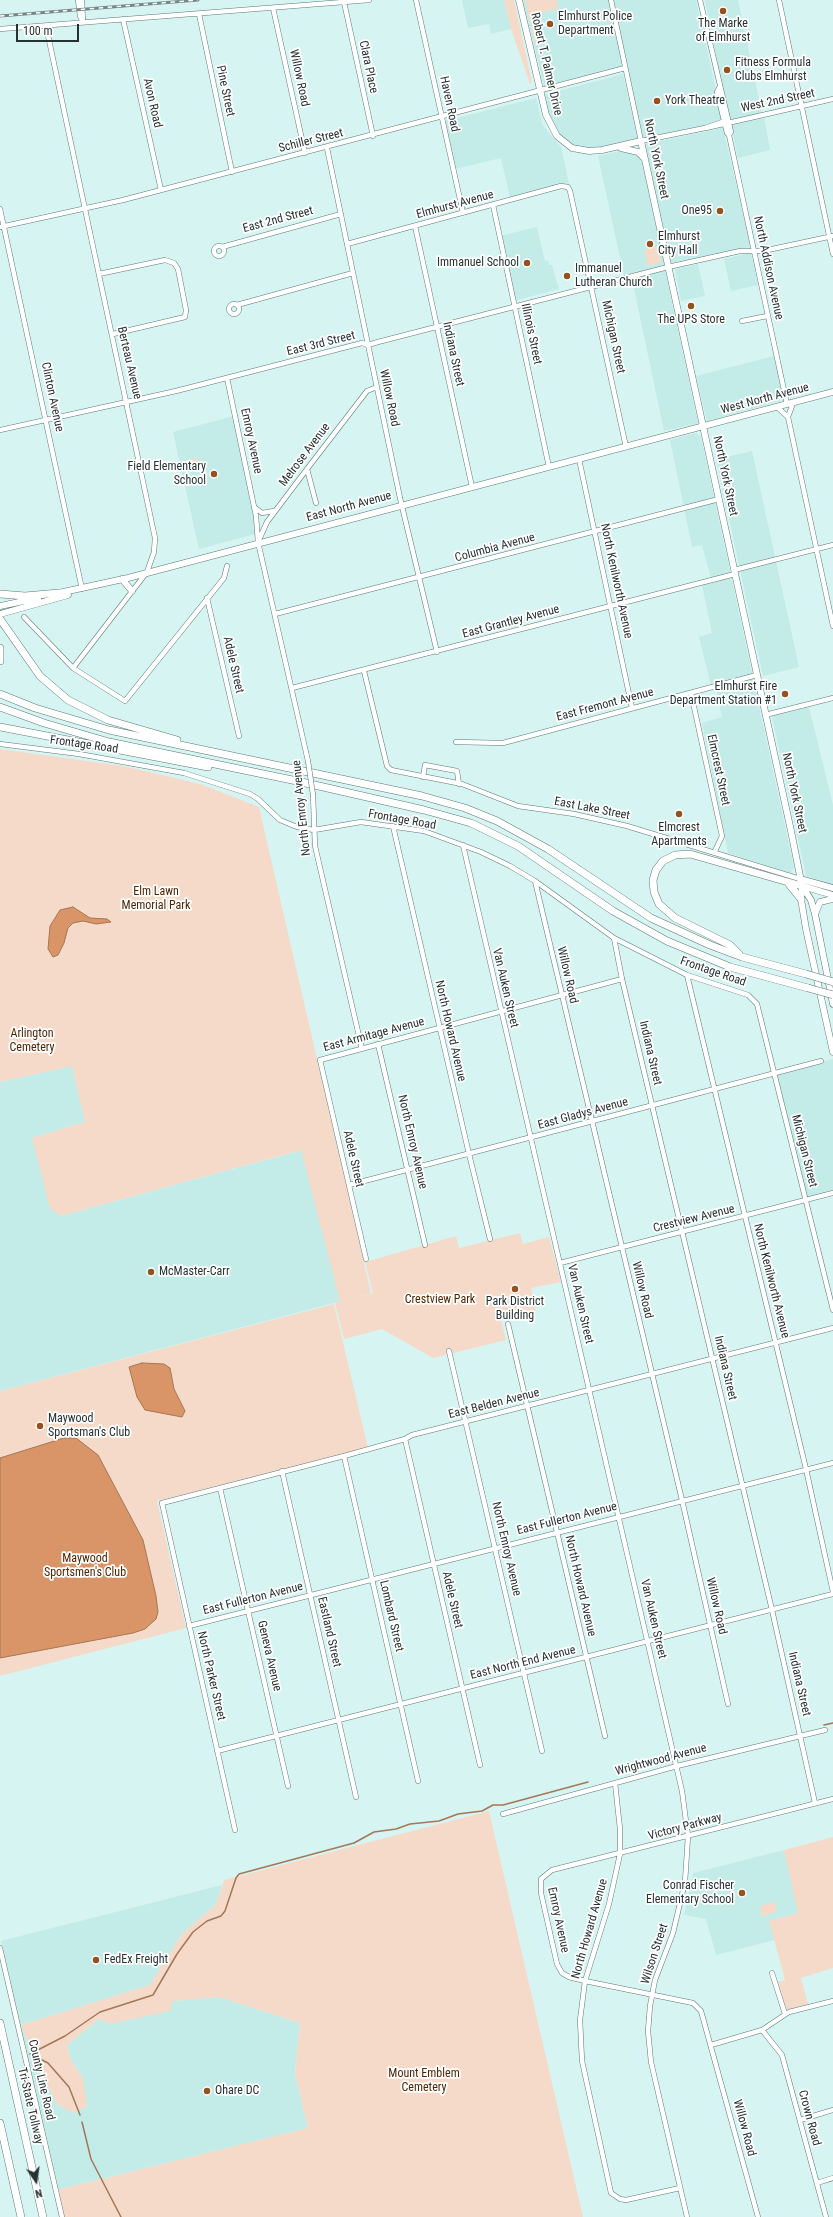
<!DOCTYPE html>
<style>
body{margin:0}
#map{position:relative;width:833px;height:2217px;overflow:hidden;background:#d6f5f2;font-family:"Roboto Condensed",sans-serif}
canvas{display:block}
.north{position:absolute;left:16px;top:2161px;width:40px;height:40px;-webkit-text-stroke:3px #fff;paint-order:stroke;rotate:167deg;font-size:11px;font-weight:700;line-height:16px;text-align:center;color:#263231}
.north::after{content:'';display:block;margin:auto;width:14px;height:18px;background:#263231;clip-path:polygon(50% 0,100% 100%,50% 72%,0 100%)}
.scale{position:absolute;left:16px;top:24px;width:63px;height:18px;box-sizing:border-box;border:2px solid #263231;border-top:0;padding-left:5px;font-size:12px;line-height:14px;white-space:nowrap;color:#263231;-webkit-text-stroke:3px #fff;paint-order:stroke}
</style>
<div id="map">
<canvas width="833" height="2217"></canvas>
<div class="north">N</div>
<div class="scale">100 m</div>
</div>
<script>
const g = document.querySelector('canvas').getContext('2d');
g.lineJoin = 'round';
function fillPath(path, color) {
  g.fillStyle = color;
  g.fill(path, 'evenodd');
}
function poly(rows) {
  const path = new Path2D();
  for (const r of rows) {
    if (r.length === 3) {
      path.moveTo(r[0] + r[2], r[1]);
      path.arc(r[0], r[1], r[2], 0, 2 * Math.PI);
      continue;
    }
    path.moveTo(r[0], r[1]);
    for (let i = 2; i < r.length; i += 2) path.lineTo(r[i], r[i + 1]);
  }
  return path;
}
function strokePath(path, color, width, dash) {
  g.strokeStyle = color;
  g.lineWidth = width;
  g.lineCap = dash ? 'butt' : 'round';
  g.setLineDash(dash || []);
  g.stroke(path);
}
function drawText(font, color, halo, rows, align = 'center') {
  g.font = font + ' "Roboto Condensed",sans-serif';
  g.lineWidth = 3.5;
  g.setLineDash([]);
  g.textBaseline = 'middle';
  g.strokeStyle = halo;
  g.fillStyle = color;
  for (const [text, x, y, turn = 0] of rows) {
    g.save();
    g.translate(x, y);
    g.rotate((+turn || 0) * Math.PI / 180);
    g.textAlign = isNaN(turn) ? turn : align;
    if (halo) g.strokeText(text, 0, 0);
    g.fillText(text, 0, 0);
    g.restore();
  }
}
const built = poly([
 [462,0,504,0,511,29,491,34,489,24,468,28],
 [523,0,609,0,623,67,544,86],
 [613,0,696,0,723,121,642,139],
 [705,0,738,0,762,113,729,120],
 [623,74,638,139,596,149,582,148,568,143,557,133,549,118,544,95],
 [536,98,543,126,561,147,569,184,510,198,501,158,455,169,445,121],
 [764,117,770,150,738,158,731,125],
 [723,128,751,247,670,263,645,144],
 [620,151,631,151,639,157,643,165,665,266,624,276,598,156],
 [537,227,545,261,548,260,549,265,552,265,559,289,514,301,500,236],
 [751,253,758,285,731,291,724,259],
 [698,264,705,296,681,301,675,269],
 [665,270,698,423,664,431,632,279],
 [774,356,784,400,707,421,696,376],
 [234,416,255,516,255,534,199,549,173,432],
 [696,433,701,437,794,868,790,873,728,853,702,723,722,717,716,690,712,690,699,637,712,633,701,581,711,578,702,545,692,547,670,440],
 [752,451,799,667,763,676,716,459],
 [809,707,833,805,833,884,806,876,772,716],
 [833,1059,833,1191,807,1198,777,1074],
 [72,1066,85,1122,32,1138,61,1216,302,1150,341,1301,0,1391,0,1082],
 [784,1850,800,1913,770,1921,775,1940,716,1955,706,1919,684,1915,693,1873],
 [222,1885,216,1904,181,1935,150,1985,21,2025,41,2074,58,2105,74,2112,86,2105,83,2078,71,2060,67,2045,99,2019,170,2011,172,2001,219,1997,300,2023,295,2073,308,2128,57,2190,1,1941]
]);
const green = poly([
 [504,0,514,0,532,82,530,84,511,29],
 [525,0,559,0,557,1,557,9,537,13,543,44,536,46],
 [658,246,661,261,660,263,648,266,644,250],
 [198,458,200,467,186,470,184,461],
 [0,749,123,766,171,777,203,785,259,807,371,1293,354,1298,373,1293,365,1262,456,1236,459,1248,520,1233,523,1244,549,1237,561,1282,531,1288,536,1311,501,1320,506,1340,433,1358,382,1329,344,1339,335,1303,340,1301,301,1150,61,1216,50,1208,32,1138,85,1122,72,1066,0,1082],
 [334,1304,368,1448,157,1501,186,1628,0,1676,0,1391],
 [489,1811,583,2217,64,2217,57,2190,308,2128,295,2073,300,2023,219,1997,173,2001,170,2011,110,2024,99,2019,67,2045,71,2060,83,2078,87,2106,74,2113,58,2105,41,2074,21,2025,150,1985,181,1935,216,1904,224,1880],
 [833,1837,833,1968,801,1978,808,2004,788,2010,786,2008,778,1982,785,1980,769,1921,798,1913,784,1850],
 [775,1902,777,1911,762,1917,760,1906]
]);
const water = poly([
 [73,907,90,918,107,919,111,922,96,924,83,921,73,923,68,928,64,943,58,955,53,957,48,949,50,926,60,910,73,907],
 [142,1363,164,1364,170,1368,174,1389,185,1411,182,1417,145,1410,137,1397,129,1367,142,1363],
 [64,1438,76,1438,98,1455,143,1540,156,1596,158,1612,156,1619,145,1629,133,1633,0,1658,0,1458,64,1438]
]);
const stream = poly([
 [824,1725,833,1723],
 [30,2054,65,2036,100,2012,153,1995,177,1954,193,1932,207,1921,221,1916,225,1911,236,1878,239,1874,354,1843,374,1832,396,1829,410,1824,439,1821,458,1814,482,1811,493,1805,503,1805,588,1782],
 [30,2054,48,2063,69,2087,80,2115],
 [82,2122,91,2159,121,2217]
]);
const minor = poly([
 [78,0,80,16,83,22],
 [82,0,83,22],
 [416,0,463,213],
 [611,0,641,141,705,128,728,120],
 [700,0,731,132,729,135,787,404],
 [779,0,833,254],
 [344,2,373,136],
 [273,8,305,153],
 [199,14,232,172],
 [123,19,161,190],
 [46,26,155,538,154,552,147,572,73,668],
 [0,29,369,0],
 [719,88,717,92,727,133,729,135],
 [706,128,833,99],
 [327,148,400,498,437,652],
 [493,205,549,467],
 [0,209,82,589],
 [415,226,472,487],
 [0,227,123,200,625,68],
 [347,244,561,186,568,187,570,191,626,447],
 [219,251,5],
 [222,247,341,214],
 [99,274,165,260,174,263,178,269,186,310,185,317,113,334],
 [234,309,5],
 [237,305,353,273],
 [742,321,767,316],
 [227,378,256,516,258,542,308,761],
 [777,407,788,417,833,626],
 [788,417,793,403],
 [0,430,176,391,362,343,368,345,378,342,668,267,740,251,763,251,833,236],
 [579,459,632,708],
 [307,469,316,503],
 [254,507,262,513,274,511],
 [258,542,267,522,307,469,367,391,377,387],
 [734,570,833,545],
 [207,598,239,736],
 [275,614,719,499],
 [24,617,73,668,125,701,224,578,227,566],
 [364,671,387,766,391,770,462,784,518,806,574,814,627,826,800,879],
 [292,688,735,574],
 [691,693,722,836,715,851],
 [765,715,833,698],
 [456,742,503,743,757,675],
 [0,744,79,754,184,773,250,794,258,799,280,820,297,827,314,830,361,822,424,831,481,852,510,866,535,881,614,938,687,975,748,995,757,1004,833,1310],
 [423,777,425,765,457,771,459,784],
 [313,795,315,846,362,1049],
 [393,826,469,1154,490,1239],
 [463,845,682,1791,688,1836,685,1882,673,1933,655,1980,650,2006,648,2031,651,2062,687,2217],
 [535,881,682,1500,728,1704],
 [614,938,622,979,772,1610,815,1803],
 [687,975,806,1469,833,1592],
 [378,1044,425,1245],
 [349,1185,821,1061],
 [366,1259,320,1060,622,979],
 [560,1263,833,1193],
 [508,1324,605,1736],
 [449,1351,542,1751],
 [405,1439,480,1765],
 [344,1456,418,1781],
 [282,1471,356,1797],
 [220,1488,288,1786],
 [189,1626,833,1463],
 [217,1751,833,1594],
 [615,1783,620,1829,620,1854,609,1904,585,1981,580,2020,582,2061,611,2193,620,2199,626,2200,680,2188],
 [503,1814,677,1766,825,1730],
 [235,1830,162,1503,344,1456,405,1439,412,1435,833,1328],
 [0,1948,62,2217],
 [772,1973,785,2014],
 [762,2030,782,2055,826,2217],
 [711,2045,762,2030,789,2012,833,2001],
 [800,2120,833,2110],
 [817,2183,833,2178],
 [758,2217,701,2011,693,2003,585,1981,569,1977,562,1973,557,1964,541,1893,541,1879,552,1870,833,1799]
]);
const major = poly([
 [519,0,546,115,557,136,572,148,589,151,602,150,641,141,791,831,802,886,801,899,806,929,833,1052],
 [621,148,638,152,644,158],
 [122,579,132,591],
 [54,594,128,578,833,392],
 [0,606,38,598],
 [0,614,68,595],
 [800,879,833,888],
 [802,886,811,900,815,914,833,1004],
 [802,886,833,895],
 [815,914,820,902,833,899]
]);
const highway = poly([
 [0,594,25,596,59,593],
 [0,619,40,676,68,700,108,720,177,740],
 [0,648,0,661],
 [0,694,35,708,109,730,422,796,465,808,497,821,548,849,651,918,710,945,742,957,806,974],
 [0,707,44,723,109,742,297,781,424,810,471,823,518,846,613,911,667,941,730,967,808,988],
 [0,727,208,767],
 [789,884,801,899],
 [739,954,730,945,675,918,659,904,654,892,653,880,656,870,663,861,675,855,690,854,802,886],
 [0,2023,43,2217],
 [0,2123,21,2217]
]);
const rail = poly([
 [0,16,198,0]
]);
const minorBridge = poly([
 [308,761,313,795]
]);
const highwayBridge = poly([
 [806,974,833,982],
 [808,988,833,995]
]);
const markers = [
 [723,11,4,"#945220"],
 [550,24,4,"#945220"],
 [727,70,4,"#945220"],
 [657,101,4,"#945220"],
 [720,211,4,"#945220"],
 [650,244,4,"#945220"],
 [527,263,4,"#945220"],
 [567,276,4,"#945220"],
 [691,306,4,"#945220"],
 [214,474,4,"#945220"],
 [785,694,4,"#945220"],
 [679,814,4,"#945220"],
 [151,1272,4,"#945220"],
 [515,1289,4,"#945220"],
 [40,1426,4,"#945220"],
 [742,1893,4,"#945220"],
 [96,1960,4,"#945220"],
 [207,2091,4,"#945220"]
];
const poiNames = [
 ["Elmhurst Police",558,17],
 ["Department",558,31],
 ["The Marke",723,24,"center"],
 ["of Elmhurst",723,38,"center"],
 ["Fitness Formula",735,63],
 ["Clubs Elmhurst",735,77],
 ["York Theatre",665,101],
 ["One95",712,211,"right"],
 ["Elmhurst",658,237],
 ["City Hall",658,251],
 ["Immanuel School",519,263,"right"],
 ["Immanuel",575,269],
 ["Lutheran Church",575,283],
 ["The UPS Store",691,320,"center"],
 ["Field Elementary",206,467,"right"],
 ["School",206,481,"right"],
 ["Elmhurst Fire",777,687,"right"],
 ["Department Station #1",777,701,"right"],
 ["Elmcrest",679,828,"center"],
 ["Apartments",679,842,"center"],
 ["McMaster-Carr",159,1272],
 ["Park District",515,1302,"center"],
 ["Building",515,1316,"center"],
 ["Maywood",48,1419],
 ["Sportsman's Club",48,1433],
 ["Conrad Fischer",734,1886,"right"],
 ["Elementary School",734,1900,"right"],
 ["FedEx Freight",104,1960],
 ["Ohare DC",215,2091]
];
const streetNames = [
 ["Robert T. Palmer Drive",546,64,77],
 ["Clara Place",368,67,78],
 ["Willow Road",299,78,78],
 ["Pine Street",225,91,78],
 ["West 2nd Street",778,101,-12],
 ["Avon Road",152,103,77],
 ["Haven Road",449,104,78],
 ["Schiller Street",311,141,-14],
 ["North York Street",656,159,78],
 ["Elmhurst Avenue",455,205,-15],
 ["East 2nd Street",278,220,-15],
 ["North Addison Avenue",768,268,78],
 ["Illinois Street",531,334,78],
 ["Michigan Street",613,337,78],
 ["East 3rd Street",321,344,-14],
 ["Indiana Street",453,354,78],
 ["Berteau Avenue",129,363,77],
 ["Clinton Avenue",52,397,78],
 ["Willow Road",389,398,78],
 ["West North Avenue",765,399,-15],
 ["Emroy Avenue",251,441,78],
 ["Melrose Avenue",305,455,-53],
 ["North York Street",725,476,78],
 ["East North Avenue",349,507,-15],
 ["Columbia Avenue",495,548,-15],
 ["North Kenilworth Avenue",616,581,78],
 ["East Grantley Avenue",511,622,-15],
 ["Adele Street",233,665,77],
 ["East Fremont Avenue",605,705,-15],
 ["Frontage Road",84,745,8],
 ["Elmcrest Street",718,770,78],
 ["North York Street",794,793,78],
 ["North Emroy Avenue",302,808,-96],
 ["East Lake Street",592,809,11],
 ["Frontage Road",402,820,10],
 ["Frontage Road",713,972,19],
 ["Willow Road",567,975,77],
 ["Van Auken Street",505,988,77],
 ["North Howard Avenue",450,1031,77],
 ["East Armitage Avenue",374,1035,-15],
 ["Indiana Street",650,1053,77],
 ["East Gladys Avenue",583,1114,-15],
 ["North Emroy Avenue",412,1142,77],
 ["Michigan Street",804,1151,76],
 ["Adele Street",353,1159,77],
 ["Crestview Avenue",694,1219,-14],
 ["North Kenilworth Avenue",771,1281,76],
 ["Willow Road",642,1290,77],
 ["Van Auken Street",580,1304,77],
 ["Indiana Street",725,1368,77],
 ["East Belden Avenue",494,1404,-14],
 ["East Fullerton Avenue",567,1519,-14],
 ["North Emroy Avenue",506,1549,77],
 ["North Howard Avenue",580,1586,77],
 ["East Fullerton Avenue",253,1599,-14],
 ["Adele Street",452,1600,77],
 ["Willow Road",716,1606,77],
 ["Lombard Street",391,1616,77],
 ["Van Auken Street",653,1619,77],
 ["Eastland Street",329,1632,77],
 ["Geneva Avenue",269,1656,77],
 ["East North End Avenue",523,1663,-14],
 ["North Parker Street",211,1676,77],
 ["Indiana Street",799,1684,77],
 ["Wrightwood Avenue",661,1760,-15],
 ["Victory Parkway",685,1827,-15],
 ["Emroy Avenue",558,1920,78],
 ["North Howard Avenue",590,1929,-74],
 ["Wilson Street",655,1954,-72],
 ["County Line Road",41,2080,77],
 ["Tri-State Tollway",30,2106,77],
 ["Crown Road",809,2118,75],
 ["Willow Road",744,2128,75]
];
const parkNames = [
 ["Elm Lawn",156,892],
 ["Memorial Park",156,906],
 ["Arlington",32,1034],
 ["Cemetery",32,1048],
 ["Crestview Park",440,1300],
 ["Maywood",85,1559],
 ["Sportsmen's Club",85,1573],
 ["Mount Emblem",424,2074],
 ["Cemetery",424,2088]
];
fillPath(built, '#c3ebe7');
fillPath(green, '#f6dac9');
fillPath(water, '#d99567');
strokePath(water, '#a37757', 1);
strokePath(stream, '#a37757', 1.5);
strokePath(minor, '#5d7977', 5.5);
strokePath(major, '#5d7977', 7);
strokePath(highway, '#5d7977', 8);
strokePath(minor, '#fff', 4.5);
strokePath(major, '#fff', 6);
strokePath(highway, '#fff', 7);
strokePath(rail, '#738785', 3);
strokePath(rail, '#fff', 1.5, [4.5]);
strokePath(minorBridge, '#5d7977', 5.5, []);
strokePath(highwayBridge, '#5d7977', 8, []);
strokePath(minorBridge, '#fff', 4.5);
strokePath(highwayBridge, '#fff', 7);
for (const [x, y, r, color] of markers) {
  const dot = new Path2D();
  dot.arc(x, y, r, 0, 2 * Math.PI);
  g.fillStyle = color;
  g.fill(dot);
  strokePath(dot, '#fff', 1.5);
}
drawText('12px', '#263231', '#fff', poiNames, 'left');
drawText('12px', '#263231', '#fff', streetNames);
drawText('12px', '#512500', '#fff', parkNames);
</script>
